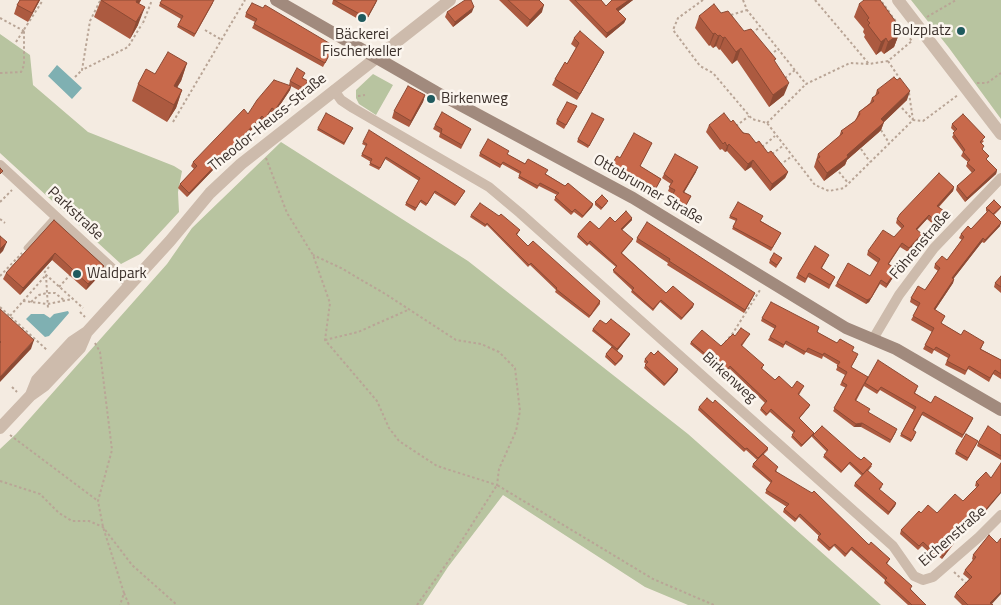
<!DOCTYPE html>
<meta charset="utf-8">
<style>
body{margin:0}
canvas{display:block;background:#f4ebe1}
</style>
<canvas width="1001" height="605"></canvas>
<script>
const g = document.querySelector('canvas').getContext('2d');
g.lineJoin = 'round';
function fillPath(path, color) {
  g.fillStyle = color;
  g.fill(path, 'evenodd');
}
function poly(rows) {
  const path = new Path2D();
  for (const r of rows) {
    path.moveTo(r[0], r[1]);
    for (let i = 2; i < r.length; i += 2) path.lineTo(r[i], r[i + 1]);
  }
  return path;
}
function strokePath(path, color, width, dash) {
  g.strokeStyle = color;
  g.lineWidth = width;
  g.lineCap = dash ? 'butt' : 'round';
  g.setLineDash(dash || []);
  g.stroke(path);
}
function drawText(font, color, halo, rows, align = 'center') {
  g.font = font + ' "Titillium Web",sans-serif';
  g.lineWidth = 5;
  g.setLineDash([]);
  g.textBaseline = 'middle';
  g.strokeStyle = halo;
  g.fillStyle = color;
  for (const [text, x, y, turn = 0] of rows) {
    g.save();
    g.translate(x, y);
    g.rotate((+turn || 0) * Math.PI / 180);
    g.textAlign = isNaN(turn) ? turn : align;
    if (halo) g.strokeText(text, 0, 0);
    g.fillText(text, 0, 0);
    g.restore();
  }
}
const green = poly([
 [911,0,1001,0,1001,119,949,48],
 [0,34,30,55,33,85,88,132,174,166,182,171,178,192,179,212,140,254,121,264,0,153],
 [373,74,393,85,376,115,359,104,356,98,356,90],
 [281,142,468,261,688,434,881,605,688,605,645,587,503,495,448,567,423,605,0,605,0,449,16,434,167,264,192,228]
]);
const water = poly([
 [57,65,82,88,72,99,48,76],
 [68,311,69,313,49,336,45,337,26,319,31,314,44,314,50,318,54,314]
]);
const path = poly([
 [703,0,678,18,673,30,700,66,713,73,752,119,767,123,815,185,829,191,844,188,913,120,923,121,958,95],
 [743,0,747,10,806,84,850,63,869,64,888,61,913,40],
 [815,0,869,64],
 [100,1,90,21,82,70,128,47,142,24],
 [882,2,891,14],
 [731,15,747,10],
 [891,15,912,41],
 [927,17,956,0],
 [0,18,24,31],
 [143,23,152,0],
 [205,30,222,40],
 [752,33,760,27],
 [16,42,43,0],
 [770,55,778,49],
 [888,61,900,79],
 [0,73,21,72,24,65,24,31],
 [75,77,82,70],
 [785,78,795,70],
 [977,83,987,83,1001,73],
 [909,93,913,120],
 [358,96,365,95],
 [902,108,913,120],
 [173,122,245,0],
 [767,123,806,84],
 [736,126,749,116],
 [881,130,889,143],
 [762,147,775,136],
 [861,149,870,162],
 [772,154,784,145],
 [266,158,287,213,313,255,330,303,325,340,377,401,389,428,399,441,437,466,497,485,499,469,516,431,520,411,515,368,499,352,481,344,456,340,387,295,341,268,313,255],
 [780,165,792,156],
 [839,172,848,183],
 [0,202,12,190],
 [0,219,5,223],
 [49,267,44,273,83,308],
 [46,275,48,309],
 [0,276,22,253],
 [59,287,70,275],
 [23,301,48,304,72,299],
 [31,302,39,295,47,293,55,293,65,301],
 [0,307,47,350],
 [80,312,85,317],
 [10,316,46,275],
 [325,340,358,332,408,310],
 [95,343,100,352,112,450,98,501,103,527,124,593,120,605],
 [722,346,733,333,760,290],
 [12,387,17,392],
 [10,435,98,501],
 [0,481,40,494,59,513,72,521,89,521,103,527,132,565,177,605],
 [954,572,967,584],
 [124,593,129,605],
 [417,605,452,556,497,485,653,579,714,605]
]);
const service = poly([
 [26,248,55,216]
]);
const minor = poly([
 [334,90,341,100,353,108,489,187,520,213,893,546,914,576,923,580,933,577,979,537,1001,515],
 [0,165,130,285],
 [873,339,899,295,934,248,1001,178]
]);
const tertiary = poly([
 [898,0,1001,134],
 [31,395,37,380,72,342,87,332,170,241,210,193,241,164,450,0],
 [0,428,31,395,45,385,80,348,86,334]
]);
const secondary = poly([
 [276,0,436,92,633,198,846,328,896,349,1001,410]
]);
const wall = poly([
 [40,0,28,22,14,14,17,5],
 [101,0,141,0,139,4,138,25,130,39,94,17],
 [333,0,377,0,365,23,332,4],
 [499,0,539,0,542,12,527,27],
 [569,0,601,0,606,6,612,0,633,0,618,11,626,19,624,23,606,38],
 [160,3,213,3,194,37,177,27,181,19,159,6],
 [859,4,896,30,899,34,894,47,884,54,881,51,876,55,864,37,865,35,863,32,864,29,854,17],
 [447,12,472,12,453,27,445,17],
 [246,13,334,46,323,67,252,28,255,22,245,17],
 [721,13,744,31,775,62,784,95,769,107,737,60,732,64,720,49,719,50,716,46,713,48,710,45,709,46,695,28,699,16],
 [574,38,604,52,601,58,577,100,552,85,555,79,567,64,576,48,571,44],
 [187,63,181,81,177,87,182,90,176,108,167,122,132,101,138,84,155,74],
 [303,78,308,81,302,92,289,85,290,81],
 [291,86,290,90,274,114,270,112,264,123,261,120,187,197,178,188,180,184,194,169,191,166,193,162,248,114],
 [877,90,907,100,884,122,881,130,878,133,847,160,845,165,824,181,814,167,818,154,839,137,841,131,855,121,856,119,859,112,870,103,872,98,875,96],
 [425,95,423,102,409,127,392,118,394,111],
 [577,106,575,110,564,129,556,124,557,120],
 [604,119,588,148,577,142,578,139],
 [731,122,768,153,788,172,785,178,770,191,751,167,745,171,727,151,725,152,722,149,720,150,706,132,709,125],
 [952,124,984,141,982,143,983,150,987,160,997,170,996,174,965,202,956,190,957,186,972,173,966,166,968,162,961,156,963,152,952,137,955,132,951,128],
 [435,125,471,129,461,149,439,137,440,133,433,129],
 [318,128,353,128,344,145,317,130],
 [363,142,465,191,464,193,455,206,434,193,426,206,420,202,415,211,405,205,419,181,385,159,379,170,369,165,371,162,361,156,366,146,362,144],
 [652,143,640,166,661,179,654,192,611,168,612,164],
 [480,153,508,155,546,174,593,204,592,207,582,218,574,212,571,215,554,200,557,195,539,186,537,189,518,178,520,174,502,164,500,168,479,156],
 [696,172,684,192,691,196,683,211,669,202,673,194,668,191,671,184,662,178,664,174],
 [954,187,953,191,939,207,944,211,942,215,934,225,927,219,917,230,921,238,908,252,900,247,889,264,897,269,896,273,886,288,880,284,869,302,866,304,835,286,837,283,870,276,878,263,867,255,868,251,894,237,902,229,896,223,897,219],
 [595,202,607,203,601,210,595,205],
 [1001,207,1000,209,994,215,1000,226,984,243,982,242,953,279,954,279,953,283,935,310,945,316,941,323,961,335,984,342,981,349,1001,360,1001,379,993,374,989,382,968,369,965,375,945,365,948,358,934,350,932,354,923,349,932,332,911,320,918,307,910,302,911,298,925,290,938,271,934,268,935,264,947,260,962,240,959,238,961,234,971,229,987,212,986,211,986,208],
 [471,215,520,230,517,235,528,246,600,301,600,304,589,318,555,292,556,290,530,265,528,267,487,225,485,227,470,217],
 [730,216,761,221,781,233,771,251,732,229,736,221,729,218],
 [632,218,632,220,622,230,632,241,622,253,666,293,693,307,681,320,660,302,653,311,631,292,632,290,613,272,616,267,589,244,587,246,577,237,578,234,599,229,615,222],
 [54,220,104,266,102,273,86,290,52,260,20,295,3,279,6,273],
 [637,238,753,297,744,313,667,265,668,263,636,242],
 [827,259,822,268,835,277,829,289,808,277,805,283,796,278,798,274],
 [770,260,781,260,776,268,769,263],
 [1001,276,1001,293,994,287,995,283],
 [762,318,817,332,852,351,857,357,851,367,868,377,917,389,915,393,931,403,973,418,972,421,962,438,922,415,914,430,915,435,911,442,900,436,914,410,880,390,877,394,864,386,856,401,869,413,896,432,890,443,861,427,854,427,833,411,846,388,840,385,845,375,836,370,838,365,823,356,822,359,806,352,804,355,785,344,783,348,768,340,775,329,761,321],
 [606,324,630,334,629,336,617,351,623,356,622,359,615,366,605,357,606,354,612,347,592,331,593,329],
 [750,334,742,346,763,367,762,369,775,380,792,388,804,386,799,395,809,407,799,418,814,433,813,434,857,457,872,466,868,471,882,487,879,490,896,503,895,506,888,515,854,486,855,483,862,476,849,464,841,473,823,457,827,452,812,437,812,436,801,447,791,437,794,433,770,412,766,416,760,410,761,408,765,403,730,369,725,373,690,344,691,342,721,346,735,336],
 [645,359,678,369,677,372,664,386,644,368,646,364,644,362],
 [713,403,768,448,768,450,763,455,777,470,776,471,866,542,890,559,887,564,921,600,926,605,908,605,884,583,885,580,851,550,845,557,834,546,829,551,817,540,819,536,799,517,795,522,783,512,784,509,787,507,765,493,771,483,752,467,753,464,757,460,746,450,744,452,698,410,699,407],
 [1001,435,1001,460,977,446,978,443],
 [977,443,967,461,955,454,956,451],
 [986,472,980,518,961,534,942,559,938,556,935,558,922,546,918,550,900,534,901,530,921,513,937,513,963,501,977,487,975,486,976,482],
 [989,535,992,604,993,605,962,605,954,597,956,593,969,579,963,574,965,570,973,560,972,559,973,555]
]);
const shadedWall = poly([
 [39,0,40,0,28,22,32,13],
 [137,0,141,0,129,19,136,2],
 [377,0,376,3,365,23,367,18],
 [629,0,633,0,615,14,616,9],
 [544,5,542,12,527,27,530,20],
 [145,7,138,25,130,39,136,22],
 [474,7,472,12,453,27,455,22],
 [626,19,624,23,606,38,607,33],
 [715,33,710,45,709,46,713,34],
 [899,34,894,47,884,54,888,42],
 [720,35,716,46,713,48,718,36],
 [725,37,720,49,719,50,723,38],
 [886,38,881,51,876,55,881,42],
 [741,48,737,60,732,64,736,52],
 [604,52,601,58,577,100,580,94],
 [187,63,181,81,168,103,174,86],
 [789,83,784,95,769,107,773,95],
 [291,86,290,90,274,114,275,110],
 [182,90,176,108,167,122,174,105],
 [910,91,907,100,884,122,881,130,878,133,847,160,845,165,824,181,827,173,847,155,881,119],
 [425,95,423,102,409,127,411,121],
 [262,116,261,120,187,197,189,193],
 [729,144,727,151,725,152,727,146],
 [753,160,751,167,745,171,748,164],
 [698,167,696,172,682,196,683,192],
 [997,170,996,174,965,202,967,198],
 [788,172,785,178,770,191,772,184],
 [954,187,953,191,936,209,937,206],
 [593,204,592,207,582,218,583,216],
 [944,211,942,215,934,225,935,221],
 [929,215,927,219,914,233,916,229],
 [632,218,632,220,621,231,621,229],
 [1001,223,1000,226,984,243,985,240],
 [922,234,921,238,908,252,909,248],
 [983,238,982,242,951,282,952,278],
 [7,242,3,251,0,254,0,249],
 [55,253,52,260,20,295,23,288],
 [104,266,102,273,86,290,88,284],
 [897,269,896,273,886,288,887,284],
 [954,279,953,283,933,313,934,309],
 [881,280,869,302,866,304,867,300],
 [755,293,753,297,744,313,745,310],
 [694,304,693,307,681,320,682,318],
 [630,334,629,336,617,351,617,349],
 [34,340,31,349,0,382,0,377],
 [678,369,677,372,664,386,665,384],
 [810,405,809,407,798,420,799,418],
 [862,423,861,427,854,427,856,424],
 [814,433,813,435,801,447,802,445],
 [1001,492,1001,493,980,518,961,534,942,559,943,556,963,531],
 [896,503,895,506,888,515,889,512],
 [1001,592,1001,594,991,605,990,603]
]);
const building = poly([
 [20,0,39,0,32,13,17,5,20,0],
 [101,0,137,0,136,2,145,7,136,22,101,0],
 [162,0,214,0,195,34,178,25,183,16,160,3,162,0],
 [334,0,377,0,367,18,334,0],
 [465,0,471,0,474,7,455,22,447,12,465,0],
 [508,0,539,0,544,5,530,20,508,0],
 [575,0,601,0,606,6,612,0,629,0,616,9,626,19,607,33,575,0],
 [864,0,880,0,898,25,895,27,899,34,888,42,886,38,881,42,868,25,870,23,867,20,869,18,859,4,864,0],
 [252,3,263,8,265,5,334,46,325,63,254,24,257,19,246,13,252,3],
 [714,4,721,13,728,11,744,31,751,29,776,59,774,60,789,83,773,95,741,48,736,52,725,37,723,38,720,35,718,36,715,33,713,34,699,16,714,4],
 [580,31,604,52,580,94,555,79,565,62,567,64,579,43,574,38,580,31],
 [168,52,187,63,174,86,182,90,174,105,138,84,146,69,155,74,168,52],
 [297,68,305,73,302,78,308,81,303,88,290,81,297,68],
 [894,77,897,80,900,78,910,91,881,119,884,122,881,125,847,155,848,157,827,173,817,159,820,157,818,154,843,133,841,131,855,121,860,114,859,112,874,101,872,98,879,93,877,90,894,77],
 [274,80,291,86,275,110,272,108,265,119,262,116,189,193,180,184,197,166,193,162,244,109,248,114,257,100,274,80],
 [408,86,425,95,411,121,394,111,408,86],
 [567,102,577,106,566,125,557,120,567,102],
 [442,112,471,129,462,145,441,133,442,129,435,125,442,112],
 [326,113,353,128,344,143,318,128,326,113],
 [592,113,604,119,589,146,578,139,592,113],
 [724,113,731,122,733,120,743,133,749,134,756,143,759,141,768,153,771,151,788,172,772,184,753,160,748,164,729,144,727,146,725,142,723,144,709,125,724,113],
 [963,114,985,137,980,142,984,146,982,149,989,156,986,159,997,170,967,198,957,186,975,170,967,163,970,160,963,152,965,150,953,133,957,129,952,124,963,114],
 [369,130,465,191,456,204,435,191,427,204,421,200,416,208,406,203,420,178,386,157,380,168,370,163,372,159,362,154,367,144,363,142,369,130],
 [634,133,652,143,640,166,661,179,656,188,612,164,617,156,620,158,634,133],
 [488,139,509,151,507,154,525,164,528,159,548,170,545,174,565,186,568,183,593,204,583,216,575,209,572,212,555,197,559,193,540,183,538,186,519,176,521,172,503,162,501,165,480,153,488,139],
 [675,154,698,167,683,192,691,196,685,207,671,198,675,190,669,187,673,181,664,174,675,154],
 [0,168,3,171,0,174,0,168],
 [939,173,954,187,937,206,944,211,935,221,929,215,916,229,922,234,909,248,902,243,888,264,897,269,887,284,881,280,871,298,867,300,837,283,848,263,870,276,880,259,868,251,883,230,894,237,904,226,897,219,900,214,939,173],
 [602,195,608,201,602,208,595,202,602,195],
 [994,200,1001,207,993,214,986,208,994,200],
 [738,202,763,216,760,221,781,233,772,248,733,227,737,219,730,216,738,202],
 [480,203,499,216,501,214,520,230,516,234,528,246,533,241,600,301,590,316,556,289,557,288,531,263,529,265,487,223,486,225,471,215,480,203],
 [989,210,1001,222,1001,223,985,240,983,238,952,278,954,279,934,309,945,316,941,323,961,335,964,330,984,342,980,349,1001,360,1001,374,995,370,990,378,969,366,966,371,947,361,950,355,936,347,934,350,925,345,934,328,913,316,920,303,911,298,918,286,925,290,940,268,935,264,942,256,947,260,964,237,961,234,968,226,971,229,989,210],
 [626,211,632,218,621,229,633,239,621,253,666,293,673,286,694,304,682,318,661,300,653,309,632,290,634,288,613,270,617,266,590,241,588,244,578,234,590,221,599,229,610,217,615,222,626,211],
 [54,220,104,266,88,284,55,253,23,288,6,273,54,220],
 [647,222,755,293,745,310,669,261,670,259,637,238,647,222],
 [0,236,7,242,0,249,0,236],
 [815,246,829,255,821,268,835,277,830,285,809,273,806,279,798,274,815,246],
 [774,253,782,258,777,265,770,260,774,253],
 [1001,276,1001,287,995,283,1001,276],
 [771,302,819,327,817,332,837,343,840,339,854,347,852,351,858,354,851,367,868,377,855,400,870,409,868,412,897,429,891,440,862,423,856,424,834,408,847,385,842,382,847,372,837,366,840,362,824,353,823,355,808,348,806,352,786,341,784,345,770,337,776,326,762,318,771,302],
 [0,309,34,340,0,377,0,343,1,342,0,341,0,309],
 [611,319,630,334,617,349,593,329,600,320,606,324,611,319],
 [741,328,750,334,741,345,764,365,761,368,775,380,779,376,792,388,797,381,804,386,798,394,810,405,799,418,814,433,802,445,792,435,795,431,771,409,767,414,761,408,767,401,730,366,726,371,691,342,702,330,721,346,733,334,735,336,741,328],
 [612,347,623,356,616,364,606,354,612,347],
 [658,351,678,369,665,384,645,365,648,362,645,359,651,352,654,355,658,351],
 [878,360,918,386,914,393,931,403,935,396,973,418,963,435,923,412,913,430,916,432,912,440,901,434,916,407,881,387,878,391,865,383,878,360],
 [707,398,713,403,715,400,768,448,758,458,747,448,745,449,699,407,707,398],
 [822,426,857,457,861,460,864,457,872,464,863,474,850,462,842,471,824,455,828,450,813,435,822,426],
 [988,426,1001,435,1001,456,978,443,988,426],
 [966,434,978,441,968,458,956,451,966,434],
 [763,454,778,467,775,471,812,493,814,491,866,542,869,545,871,542,890,559,886,563,912,586,910,589,926,605,912,605,885,580,887,578,852,547,846,554,835,544,830,548,818,537,821,534,800,514,796,519,784,509,789,504,766,490,772,481,753,464,763,454],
 [1001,463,1001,492,982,514,963,531,943,556,939,552,937,555,923,542,919,546,901,530,919,511,921,513,928,505,937,513,955,494,963,501,979,485,976,482,986,472,991,478,1001,463],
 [867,470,883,484,879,489,896,503,889,512,855,483,867,470],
 [989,535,997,543,1001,538,1001,592,990,603,993,605,968,605,956,593,972,577,965,570,976,557,973,555,989,535]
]);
const markers = [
 [362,18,5,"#1f5a5e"],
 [961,31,5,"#1f5a5e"],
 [431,99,5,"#1f5a5e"],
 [77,274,5,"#1f5a5e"]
];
const poiNames = [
 ["Bolzplatz",951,31,"right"],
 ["Bäckerei",362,35,"center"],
 ["Fischerkeller",362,52,"center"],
 ["Birkenweg",441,99],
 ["Waldpark",87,274]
];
const streetNames = [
 ["Theodor-Heuss-Straße",268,123,-39],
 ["Ottobrunner Straße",648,190,30],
 ["Parkstraße",75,214,43],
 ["Föhrenstraße",921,245,-50],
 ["Birkenweg",729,378,42],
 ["Eichenstraße",953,537,-41]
];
fillPath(green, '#b8c4a0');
fillPath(water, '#7fb0b2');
strokePath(path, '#b9a596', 2, [2.5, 2.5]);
strokePath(service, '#cdbbac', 5);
strokePath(minor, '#cdbbac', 10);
strokePath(tertiary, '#cdbbac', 12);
strokePath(secondary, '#a18a7d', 12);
fillPath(wall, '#ac5a40');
fillPath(shadedWall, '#8c4a34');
fillPath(building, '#c8694b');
strokePath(building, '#8c4a34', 1);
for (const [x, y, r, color] of markers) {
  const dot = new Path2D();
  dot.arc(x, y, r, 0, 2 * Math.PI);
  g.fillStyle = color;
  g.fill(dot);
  strokePath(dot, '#fbf5ee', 2);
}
drawText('15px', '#3b302b', '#fbf5ee', poiNames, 'left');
drawText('15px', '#3b302b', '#fbf5ee', streetNames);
</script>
